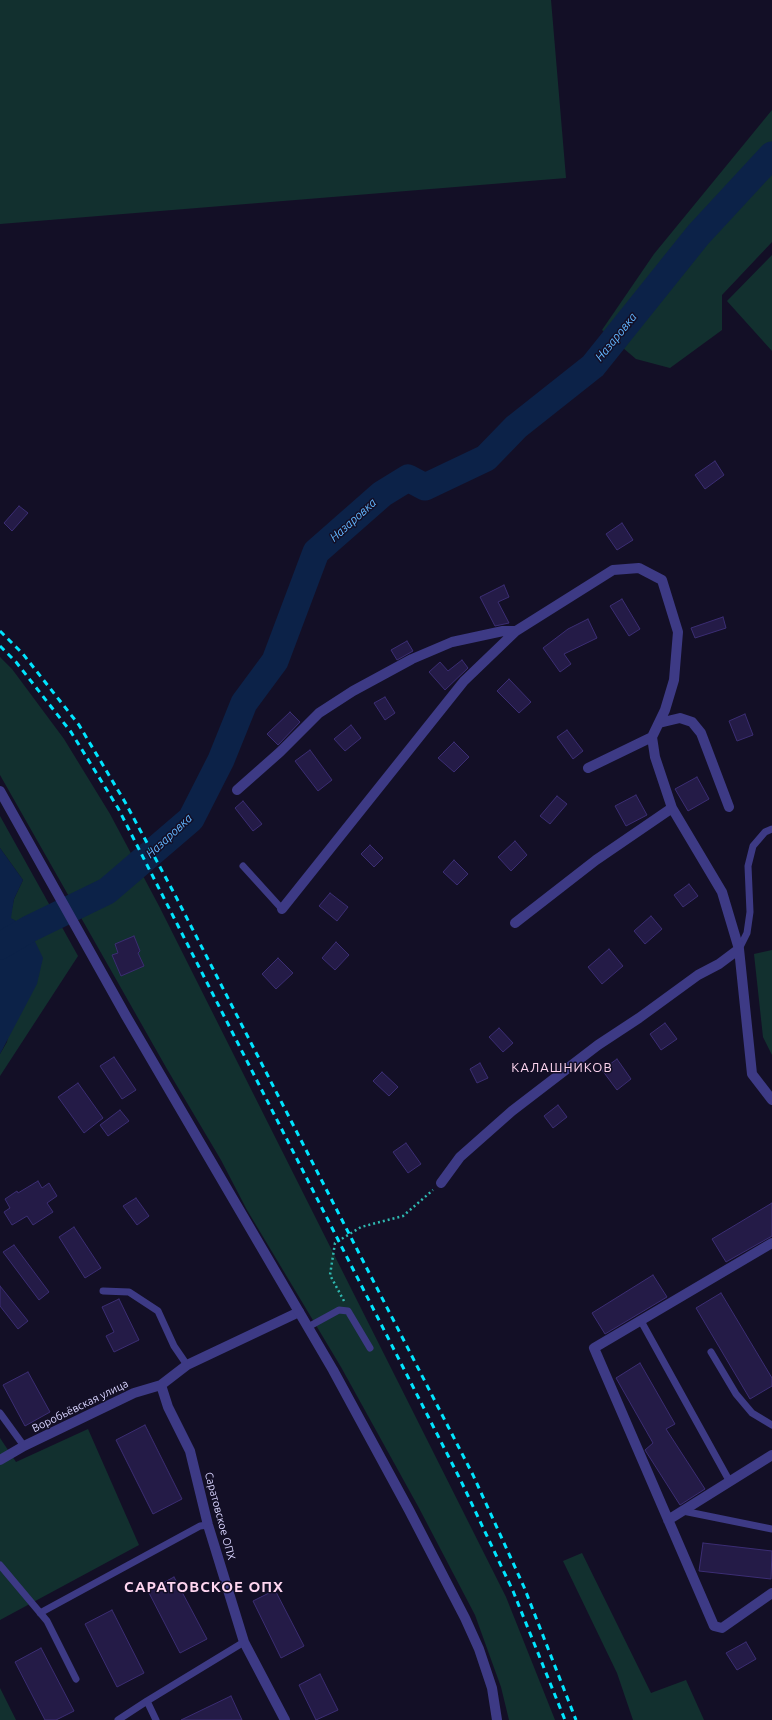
<!DOCTYPE html>
<meta charset="utf-8">
<style>
body{margin:0}
canvas{display:block;background:#130f26}
</style>
<canvas width="772" height="1720"></canvas>
<script>
const g = document.querySelector('canvas').getContext('2d');
g.lineJoin = 'round';
function fillPath(path, color) {
  g.fillStyle = color;
  g.fill(path, 'evenodd');
}
function poly(rows) {
  const path = new Path2D();
  for (const r of rows) {
    path.moveTo(r[0], r[1]);
    for (let i = 2; i < r.length; i += 2) path.lineTo(r[i], r[i + 1]);
  }
  return path;
}
function strokePath(path, color, width, dash) {
  g.strokeStyle = color;
  g.lineWidth = width;
  g.lineCap = dash ? 'butt' : 'round';
  g.setLineDash(dash || []);
  g.stroke(path);
}
function drawText(font, color, halo, rows, align = 'center') {
  g.font = font + ' Ubuntu,sans-serif';
  g.lineWidth = 3;
  g.setLineDash([]);
  g.textBaseline = 'middle';
  g.strokeStyle = halo;
  g.fillStyle = color;
  for (const [text, x, y, turn = 0] of rows) {
    g.save();
    g.translate(x, y);
    g.rotate((+turn || 0) * Math.PI / 180);
    g.textAlign = isNaN(turn) ? turn : align;
    if (halo) g.strokeText(text, 0, 0);
    g.fillText(text, 0, 0);
    g.restore();
  }
}
const green = poly([
 [0,0,551,0,566,178,0,224],
 [772,110,772,242,722,295,722,330,670,368,636,359,602,330,654,254],
 [772,255,772,351,727,301],
 [0,657,12,669,64,739,110,814,159,906,506,1597,555,1720,509,1720,501,1687,475,1615,419,1508,341,1367,247,1210,221,1160,167,1069,0,775],
 [0,816,78,956,0,1076,0,1054,7,1042,29,929,10,918,14,899,23,880,0,848],
 [772,950,772,1055,763,1037,754,954],
 [88,1429,139,1545,0,1620,0,1438,16,1462],
 [582,1553,651,1693,686,1680,704,1720,633,1720,617,1673,563,1561],
 [0,1688,16,1720,0,1720]
]);
const water = poly([
 [0,848,23,880,14,899,11,918,29,929,43,958,37,984,0,1054]
]);
const river = poly([
 [0,946,29,929,107,891,191,819,221,760,244,703,275,661,316,552,382,494,408,478,425,487,486,458,516,427,593,366,698,235,772,155]
]);
const building = poly([
 [715,461,724,475,705,489,695,475,715,461],
 [19,506,28,513,12,531,4,523,19,506],
 [622,523,633,540,617,550,606,534,622,523],
 [504,585,509,597,498,602,509,623,495,626,480,597,504,585],
 [622,599,640,629,629,636,610,606,622,599],
 [723,617,726,628,695,638,691,628,723,617],
 [588,619,597,638,564,654,571,664,560,672,543,648,568,629,588,619],
 [407,641,413,651,397,660,391,650,407,641],
 [462,660,468,668,445,690,429,672,440,662,448,671,462,660],
 [509,679,531,702,519,713,497,691,509,679],
 [385,697,395,713,385,720,374,703,385,697],
 [290,712,300,722,278,745,267,734,290,712],
 [745,714,753,735,737,741,729,721,745,714],
 [351,725,361,738,345,751,334,739,351,725],
 [567,730,583,751,573,759,557,737,567,730],
 [454,742,469,757,454,772,438,758,454,742],
 [310,750,332,780,318,791,295,761,310,750],
 [697,777,709,799,688,811,675,789,697,777],
 [636,795,647,815,626,826,615,806,636,795],
 [557,796,567,804,550,824,540,816,557,796],
 [243,801,262,824,253,831,235,808,243,801],
 [515,841,527,855,511,871,498,857,515,841],
 [370,845,383,858,374,867,361,854,370,845],
 [454,860,468,874,457,885,443,872,454,860],
 [689,884,698,896,683,907,674,895,689,884],
 [330,893,348,907,337,921,319,906,330,893],
 [651,916,662,929,645,944,634,931,651,916],
 [134,936,140,951,138,953,144,966,121,976,112,955,118,953,115,944,134,936],
 [336,942,349,955,335,970,322,958,336,942],
 [609,949,623,966,602,984,588,967,609,949],
 [278,958,293,973,276,989,262,974,278,958],
 [665,1023,677,1039,661,1050,650,1034,665,1023],
 [499,1028,513,1043,503,1052,489,1037,499,1028],
 [114,1057,136,1090,122,1099,100,1066,114,1057],
 [617,1059,631,1079,617,1090,602,1070,617,1059],
 [480,1063,488,1078,477,1083,470,1069,480,1063],
 [382,1072,398,1087,389,1096,373,1081,382,1072],
 [78,1083,103,1118,84,1133,58,1097,78,1083],
 [558,1105,567,1117,553,1128,544,1116,558,1105],
 [120,1110,129,1121,108,1136,100,1125,120,1110],
 [406,1143,421,1164,408,1173,393,1152,406,1143],
 [38,1181,42,1188,49,1183,57,1196,47,1203,53,1212,33,1225,27,1216,12,1225,4,1212,10,1208,5,1199,17,1191,18,1193,38,1181],
 [136,1198,149,1216,137,1225,123,1206,136,1198],
 [772,1203,772,1236,726,1262,712,1239,772,1203],
 [74,1227,101,1268,85,1278,59,1237,74,1227],
 [14,1245,49,1292,39,1300,3,1252,14,1245],
 [653,1275,667,1297,605,1334,592,1313,653,1275],
 [0,1286,28,1321,18,1329,0,1306,0,1286],
 [721,1293,772,1378,772,1386,750,1399,696,1308,721,1293],
 [119,1299,139,1340,114,1352,106,1336,114,1332,102,1307,119,1299],
 [640,1363,675,1424,666,1429,705,1489,680,1505,645,1450,653,1443,616,1378,640,1363],
 [28,1372,50,1412,25,1426,3,1385,28,1372],
 [145,1425,182,1499,153,1514,116,1440,145,1425],
 [703,1543,772,1551,771,1579,699,1571,703,1543],
 [174,1577,207,1639,180,1653,148,1591,174,1577],
 [275,1590,304,1646,281,1658,253,1601,275,1590],
 [112,1610,144,1673,117,1687,85,1624,112,1610],
 [746,1642,756,1659,737,1670,726,1653,746,1642],
 [41,1648,74,1711,56,1720,45,1720,15,1662,41,1648],
 [320,1674,338,1710,316,1720,299,1685,320,1674],
 [231,1696,242,1720,181,1720,231,1696]
]);
const path = poly([
 [344,1301,330,1275,335,1243,361,1227,403,1216,433,1190]
]);
const service = poly([
 [243,866,282,909],
 [739,949,747,933,750,912,748,866,753,846,765,832,772,829],
 [103,1291,129,1292,158,1311,174,1346,187,1365],
 [641,1321,730,1482],
 [308,1327,339,1310,348,1311,370,1348],
 [711,1352,736,1394,752,1413,772,1425],
 [0,1413,24,1446],
 [683,1511,772,1529],
 [0,1565,47,1621,76,1679],
 [40,1613,200,1526,208,1525],
 [147,1701,156,1720],
 [118,1720,147,1701,244,1642]
]);
const minor = poly([
 [659,723,680,718,692,722,701,733,729,807],
 [588,768,652,737],
 [237,790,280,752,319,713,353,691,412,659,452,642,503,631,516,631],
 [282,909,464,681,516,631,613,570,639,568,662,580,678,632,674,680,665,710,652,737,655,757,672,808,722,892,739,949,752,1074,772,1100],
 [515,923,596,860,672,808],
 [441,1183,460,1157,512,1111,598,1045,639,1018,698,975,719,964,739,949],
 [772,1243,594,1348,714,1626,722,1628,772,1593],
 [161,1385,168,1407,190,1451,208,1525,244,1642,285,1720],
 [0,1460,24,1446,134,1393,161,1385,187,1365,299,1312],
 [668,1520,772,1455]
]);
const tertiary = poly([
 [0,791,126,1016,333,1370,409,1510,465,1618,479,1649,492,1688,497,1720]
]);
const rail = poly([
 [0,631,23,654,79,725,125,802,174,893,473,1475,524,1587,576,1720],
 [0,646,16,662,71,732,118,808,461,1481,513,1591,565,1720]
]);
const streetNames = [
 ["Воробьёвская улица",80,1406,-26],
 ["Саратовское ОПХ",220,1516,75]
];
const waterNames = [
 ["Назаровка",616,337,-51],
 ["Назаровка",353,520,-42],
 ["Назаровка",169,836,-43]
];
const quarterNames = [
 ["КАЛАШНИКОВ",562,1068]
];
const districtNames = [
 ["САРАТОВСКОЕ ОПХ",204,1587]
];
fillPath(green, '#12302f');
fillPath(water, '#0c2248');
strokePath(river, '#0c2248', 27);
fillPath(building, '#241b47');
strokePath(building, '#3b2d73', 1);
strokePath(path, '#2fb8b0', 2.5, [2, 3]);
strokePath(service, '#3d3a85', 7);
strokePath(minor, '#3d3a85', 10);
strokePath(tertiary, '#3d3a85', 10);
strokePath(rail, '#00e5ff', 3, [6, 5]);
drawText('11px', '#d9d4ff', '#130f26', streetNames);
drawText('italic 12px', '#62b6ff', '#130f26', waterNames);
g.letterSpacing = '1px';
drawText('13px', '#ffd6f0', '#130f26', quarterNames);
g.letterSpacing = '0px';
g.letterSpacing = '1px';
drawText('bold 15px', '#ffd6f0', '#130f26', districtNames);
g.letterSpacing = '0px';
</script>
